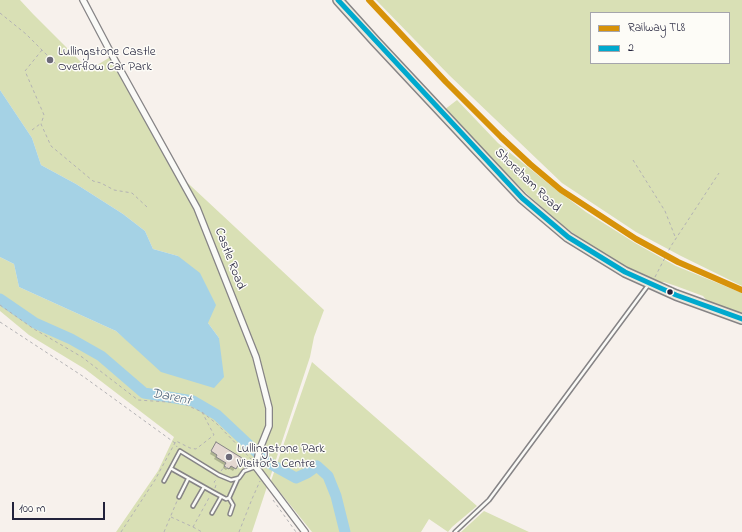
<!DOCTYPE html>
<style>
body{margin:0}
#map{position:relative;width:742px;height:532px;overflow:hidden;background:#f7f1ec;font-family:"Indie Flower",sans-serif}
canvas{display:block}
.legend{position:absolute;left:590px;top:12px;width:140px;height:52px;box-sizing:border-box;background:#fdfcf7;border:1px solid #a5a5ac;margin:0;padding:5px 7px;list-style:none;font-size:12px;color:#22223b}
.legend li{display:flex;align-items:center;gap:8px;height:20px}
.legend b{width:20px;border:1px solid #a5a5ac}
.scale{position:absolute;left:12px;top:502px;width:93px;height:18px;box-sizing:border-box;border:2px solid #22223b;border-top:0;padding-left:5px;font-size:12px;line-height:14px;white-space:nowrap;color:#22223b;-webkit-text-stroke:3px #fdfcf7;paint-order:stroke}
</style>
<div id="map">
<canvas width="742" height="532"></canvas>
<ul class="legend">
<li><b style="height:5px;background:#d79209"></b>Railway TL8</li>
<li><b style="height:5px;background:#00a9ce"></b>2</li>
</ul>
<div class="scale">100 m</div>
</div>
<script>
const g = document.querySelector('canvas').getContext('2d');
g.lineJoin = 'round';
function fillPath(path, color) {
  g.fillStyle = color;
  g.fill(path, 'evenodd');
}
function poly(rows) {
  const path = new Path2D();
  for (const r of rows) {
    path.moveTo(r[0], r[1]);
    for (let i = 2; i < r.length; i += 2) path.lineTo(r[i], r[i + 1]);
  }
  return path;
}
function strokePath(path, color, width, dash) {
  g.strokeStyle = color;
  g.lineWidth = width;
  g.lineCap = dash ? 'butt' : 'round';
  g.setLineDash(dash || []);
  g.stroke(path);
}
function drawText(font, color, halo, rows, align = 'center') {
  g.font = font + ' "Indie Flower",sans-serif';
  g.lineWidth = 3;
  g.setLineDash([]);
  g.textBaseline = 'middle';
  g.strokeStyle = halo;
  g.fillStyle = color;
  for (const [text, x, y, turn = 0] of rows) {
    g.save();
    g.translate(x, y);
    g.rotate((+turn || 0) * Math.PI / 180);
    g.textAlign = isNaN(turn) ? turn : align;
    if (halo) g.strokeText(text, 0, 0);
    g.fillText(text, 0, 0);
    g.restore();
  }
}
const green = poly([
 [0,0,20,0,33,14,89,70,112,56,177,173,324,310,314,337,310,357,252,532,116,532,158,471,174,437,85,369,29,335,0,311,0,257,14,264,19,287,116,331,133,345,219,338,208,323,178,256,153,249,145,231,123,214,76,184,41,165,32,138,0,90],
 [376,0,742,0,742,286,681,256,636,232,562,183,449,75],
 [591,13,729,13,729,63,591,63],
 [457,100,498,143,554,188,586,212,635,243,676,266,742,293,742,315,709,303,703,296,676,286,664,282,655,282,642,276,599,252,562,225,526,193,444,110],
 [312,362,477,506,452,527,448,532,429,519,421,532,312,532,271,481],
 [484,511,529,532,461,532]
]);
const water = poly([
 [0,90,32,138,41,165,76,184,123,214,145,231,153,249,178,256,200,273,216,305,208,323,219,338,224,377,214,388,161,372,116,331,19,287,14,264,0,257]
]);
const shadow = poly([
 [214,446,241,459,233,471,228,468,226,470,223,468,224,465,214,459,215,457,210,454]
]);
const river = poly([
 [0,299,35,323,71,339,101,356,144,393,193,401,217,415,267,462,296,478,307,473,317,466,328,476,336,496,345,532]
]);
const building = poly([
 [216,442,242,458,236,469,231,466,229,469,224,466,226,463,216,457,217,455,211,451,216,442]
]);
const path = poly([
 [0,13,26,34,62,70],
 [42,50,25,71,44,115,41,124,51,146,93,181,101,183,114,190,132,193,147,207],
 [32,130,40,124],
 [633,160,665,211,676,239],
 [655,277,671,246,719,173],
 [0,305,34,329,82,357,138,400,182,403,202,412,217,424,251,459],
 [0,322,84,377,175,443,177,447],
 [221,471,224,467,226,468,227,467],
 [215,488,216,485,214,482,217,479],
 [273,500,296,532],
 [171,517,193,527,210,496],
 [193,527,202,532],
 [121,532,155,480,176,441,190,448,196,449,214,435,202,412],
 [164,532,177,501],
 [239,532,252,499,260,481]
]);
const service = poly([
 [172,469,213,492,226,499,229,498,238,478],
 [164,481,180,451,219,475,231,480,239,478,244,471,255,467],
 [179,497,188,479],
 [229,498,233,505,230,514],
 [193,506,204,487],
 [212,513,221,497],
 [455,532,489,500,649,284]
]);
const minor = poly([
 [83,0,112,55,197,208,256,357,269,408,269,426,259,451,256,467,305,532]
]);
const primary = poly([
 [338,0,375,41,522,198,568,237,625,272,676,295,742,319]
]);
const bus1 = poly([
 [338,0,522,198,568,237,625,272,676,295,742,319]
]);
const rail1 = poly([
 [369,0,446,82,501,137,530,164,561,190,636,239,678,262,742,290]
]);
const markers = [
 [50,60,4,"#6d6a79"],
 [670,292,3.5,"#22223b"],
 [229,457,4,"#6d6a79"]
];
const poiNames = [
 ["Lullingstone Castle",58,53],
 ["Overflow Car Park",58,68],
 ["Lullingstone Park",237,450],
 ["Visitor's Centre",237,465]
];
const streetNames = [
 ["Shoreham Road",527,181,44],
 ["Castle Road",229,259,69]
];
const waterNames = [
 ["Darent",171,398,11]
];
fillPath(green, '#d9e0b5');
fillPath(water, '#a5d2e5');
fillPath(shadow, '#0003');
strokePath(river, '#a5d2e5', 11);
fillPath(building, '#e4d8d1');
strokePath(building, '#868486', 1);
strokePath(service, '#868486', 5.5);
strokePath(minor, '#868486', 8);
strokePath(primary, '#868486', 12);
strokePath(path, '#b3b2b4', 1, [3, 3]);
strokePath(service, '#fafaf7', 2.5);
strokePath(minor, '#fafaf7', 5.5);
strokePath(primary, '#ede8dc', 9);
strokePath(bus1, '#00a9ce', 5);
strokePath(rail1, '#d79209', 6);
for (const [x, y, r, color] of markers) {
  const dot = new Path2D();
  dot.arc(x, y, r, 0, 2 * Math.PI);
  g.fillStyle = color;
  g.fill(dot);
  strokePath(dot, '#fdfcf7', 1.5);
}
drawText('13px', '#22223b', '#fdfcf7', poiNames, 'left');
drawText('13px', '#22223b', '#fdfcf7', streetNames);
drawText('italic 14px', '#445b75', '#fdfcf7', waterNames);
</script>
